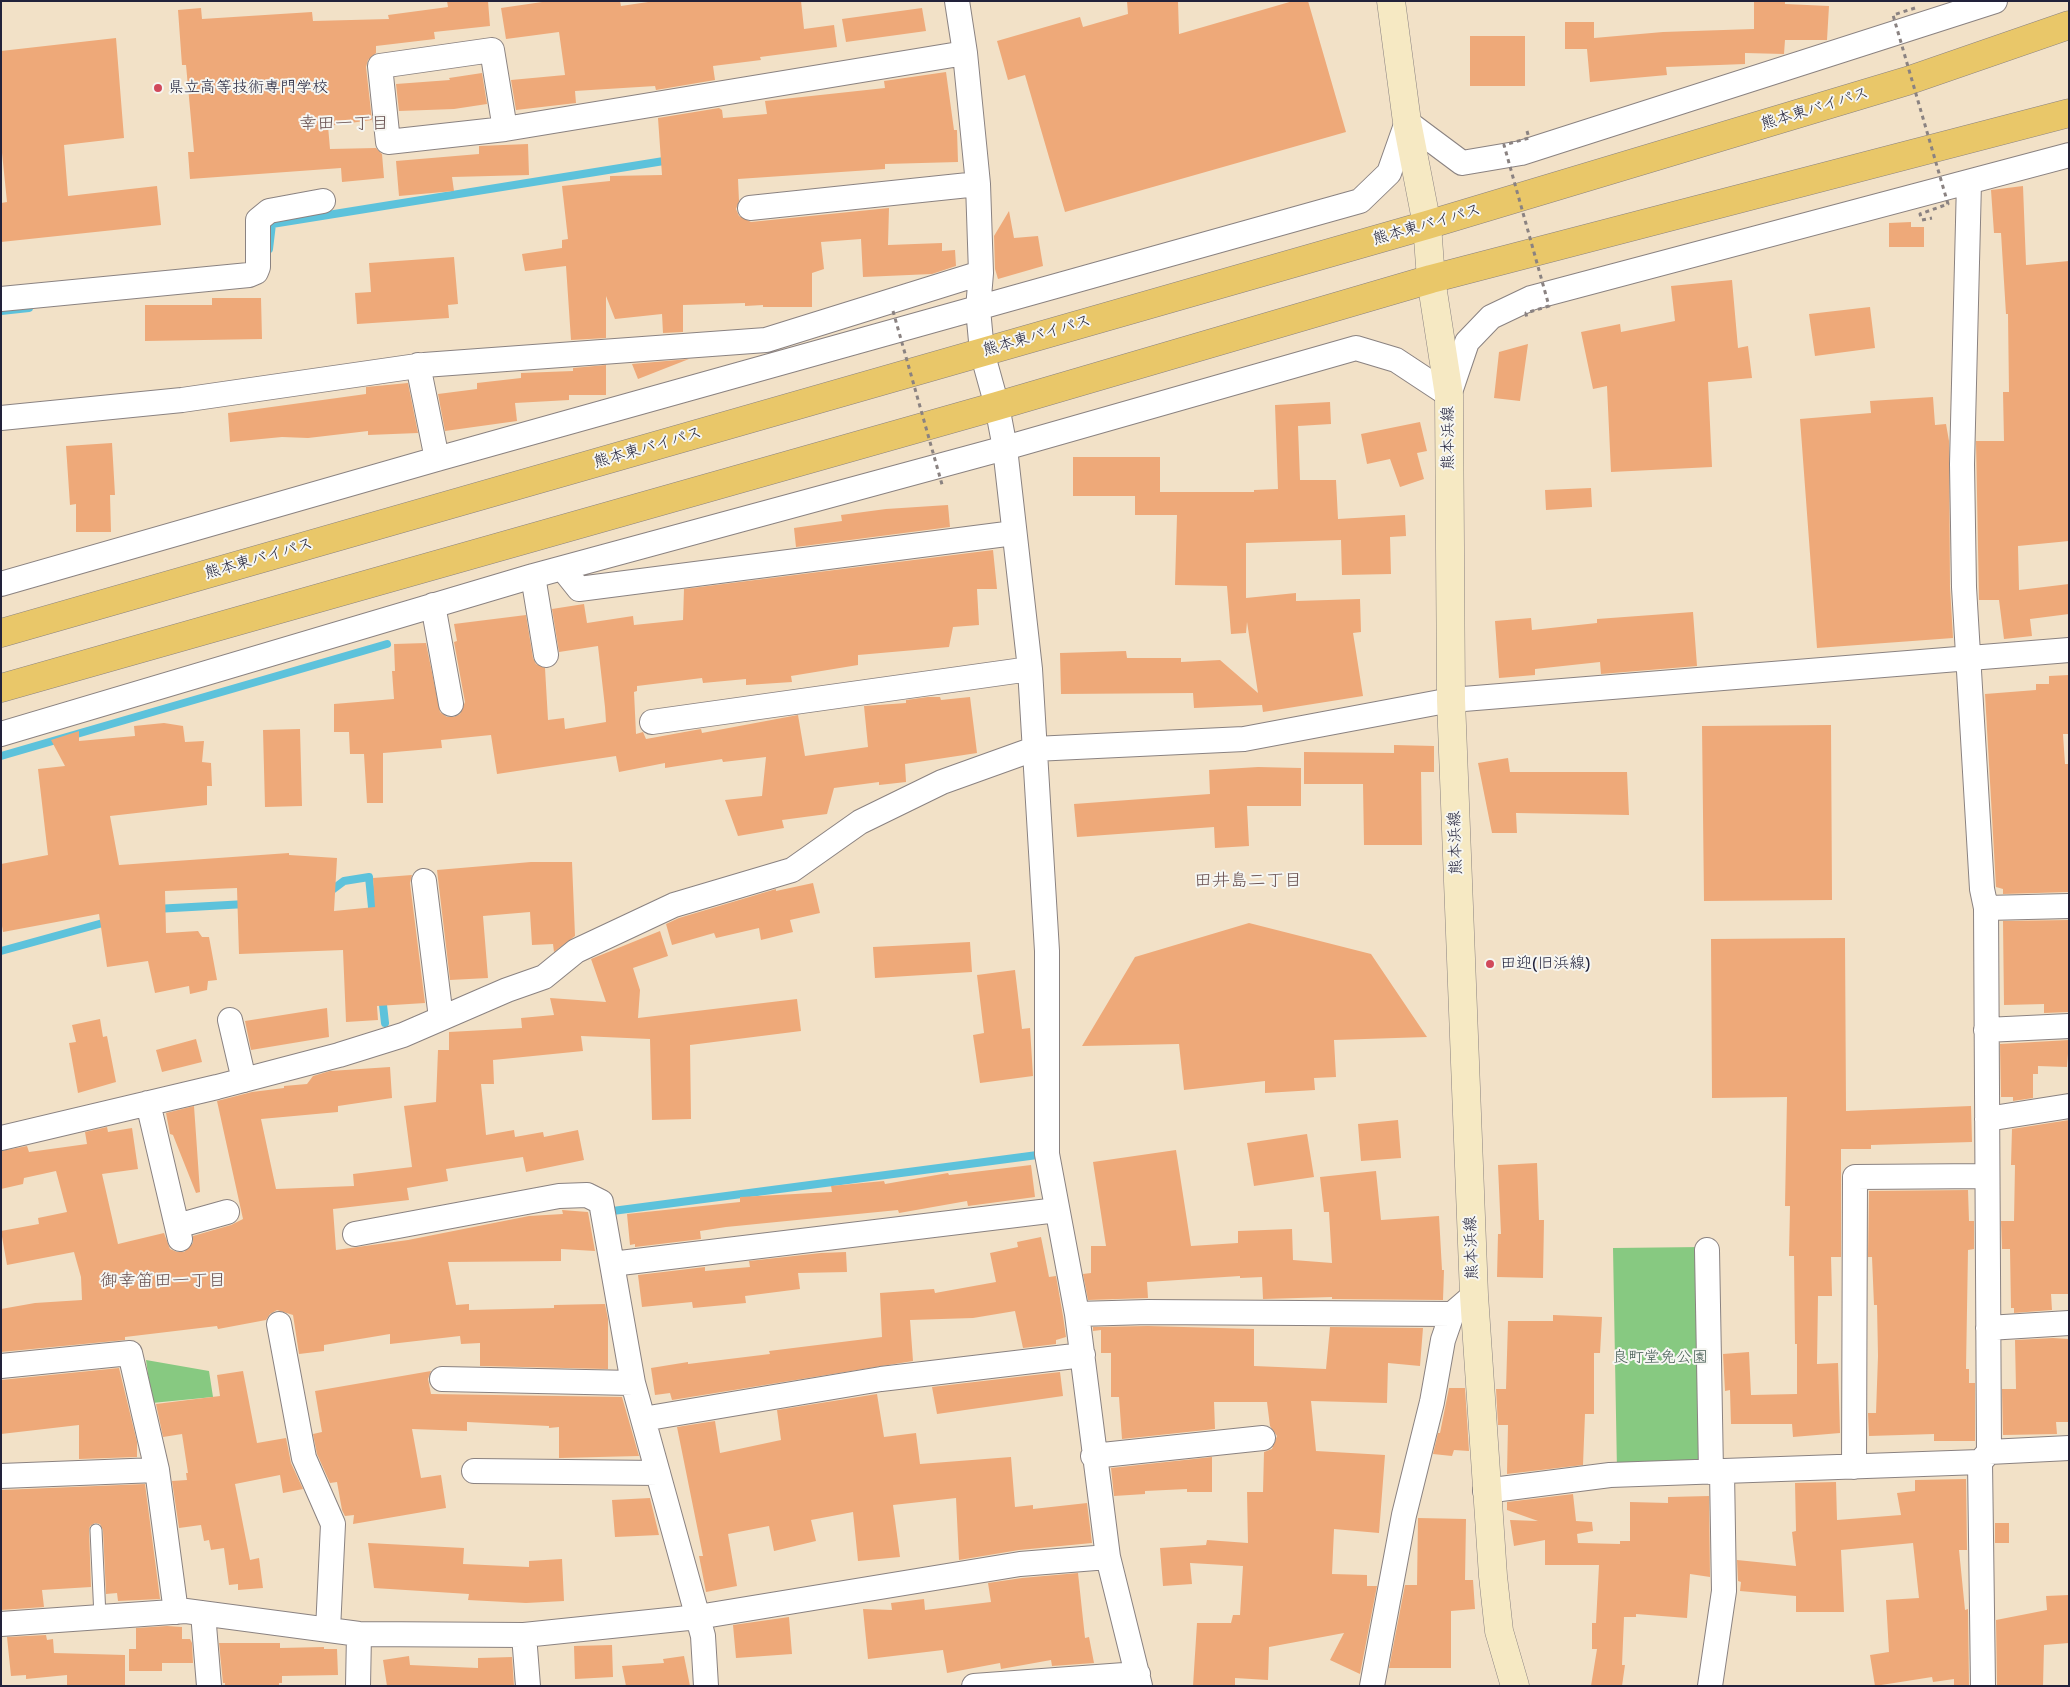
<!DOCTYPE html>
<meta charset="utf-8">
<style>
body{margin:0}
#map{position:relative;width:2070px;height:1687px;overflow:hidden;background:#f2e1c7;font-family:Itim,sans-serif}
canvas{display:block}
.frame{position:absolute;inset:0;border:2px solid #22223b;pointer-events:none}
</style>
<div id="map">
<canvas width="2070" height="1687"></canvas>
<div class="frame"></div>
</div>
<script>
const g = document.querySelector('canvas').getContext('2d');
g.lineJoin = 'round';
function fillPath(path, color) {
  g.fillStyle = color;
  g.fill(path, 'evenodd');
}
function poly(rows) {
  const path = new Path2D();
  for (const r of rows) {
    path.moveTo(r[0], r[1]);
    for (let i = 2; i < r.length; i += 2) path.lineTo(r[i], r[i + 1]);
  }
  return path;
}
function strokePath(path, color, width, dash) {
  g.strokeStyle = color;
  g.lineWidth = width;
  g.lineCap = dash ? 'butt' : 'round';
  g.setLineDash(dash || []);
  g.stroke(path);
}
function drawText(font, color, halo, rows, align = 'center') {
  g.font = font + ' Itim,"Klee One",sans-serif';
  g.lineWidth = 4;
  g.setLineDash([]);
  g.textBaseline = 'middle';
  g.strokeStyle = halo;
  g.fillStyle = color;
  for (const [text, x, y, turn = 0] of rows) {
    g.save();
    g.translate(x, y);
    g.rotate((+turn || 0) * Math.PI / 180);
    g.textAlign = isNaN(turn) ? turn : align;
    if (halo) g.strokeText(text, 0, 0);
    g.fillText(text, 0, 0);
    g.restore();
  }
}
const green = poly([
 [1703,1247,1707,1468,1617,1471,1613,1248],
 [146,1360,209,1371,213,1397,152,1403]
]);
const stream = poly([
 [269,249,272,224,670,160],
 [1,311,29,308],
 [1,756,387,644],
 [328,893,344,881,369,877,373,917],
 [155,909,246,904],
 [1,951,110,921],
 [382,996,385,1023],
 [605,1212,1045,1154]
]);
const building = poly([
 [447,1,488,1,490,26,434,32,435,39,376,46,376,53,368,60,366,67,372,120,328,126,330,149,376,148,382,154,384,178,342,182,341,168,190,179,188,152,194,152,186,65,182,65,178,10,201,8,202,19,312,12,313,21,389,19,388,15,448,7],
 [549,1,620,1,621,6,655,1,801,1,804,29,834,25,837,47,760,57,761,60,713,66,715,80,656,90,655,86,575,91,576,103,516,110,511,80,565,75,559,32,506,39,501,8],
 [1127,1,1178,1,1179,34,1293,1,1308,1,1346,132,1065,212,1025,75,1008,80,997,41,1080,17,1083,27,1128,14],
 [1754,1,1785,1,1785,4,1829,6,1827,40,1785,40,1784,54,1745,53,1745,64,1666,67,1667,75,1590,82,1587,49,1565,49,1565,22,1594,22,1594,38,1663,32,1754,29],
 [922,8,926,31,846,42,842,19],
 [1470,36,1525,36,1525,86,1470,86],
 [116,38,124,138,64,145,68,196,157,186,161,225,1,242,1,203,7,202,1,143,1,51],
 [946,72,954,130,957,130,958,162,885,164,885,169,738,179,739,201,736,209,739,216,751,222,889,208,888,245,942,243,942,251,955,250,956,266,932,274,863,277,861,239,821,242,824,269,812,273,812,307,763,307,763,305,745,306,745,303,683,305,683,332,663,333,662,314,615,319,606,296,606,338,571,340,566,266,525,271,522,254,562,248,562,240,568,239,562,186,610,181,610,176,662,175,658,118,719,108,722,110,723,118,767,114,765,101,885,88,884,81],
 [482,73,487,104,454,109,399,111,396,84,450,80,449,78],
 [528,144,529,175,452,177,454,191,399,196,396,161,479,154,479,146],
 [2023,186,2026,265,2069,261,2069,541,2018,546,2019,590,2069,584,2069,614,2030,619,2032,636,2004,639,1999,600,1979,600,1976,441,2004,441,2003,392,2009,392,2008,314,2006,314,2001,233,1994,233,1991,190],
 [1009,211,1014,238,1038,236,1043,266,998,279,995,269,994,236],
 [1911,222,1911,227,1924,227,1924,247,1889,247,1889,223],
 [454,257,458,304,448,305,449,318,357,324,355,293,371,292,369,263],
 [1732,280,1738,348,1748,346,1752,378,1708,382,1712,467,1611,472,1607,386,1593,389,1581,332,1620,324,1621,332,1675,321,1671,286],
 [212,298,261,298,262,339,145,341,145,305,212,305],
 [1870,307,1875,348,1815,356,1809,314],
 [1528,344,1520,401,1494,398,1499,352],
 [689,359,638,379,632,364],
 [606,365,606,395,569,395,569,400,515,403,517,421,445,431,438,394,477,389,477,383,521,378,521,373,573,371,573,368],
 [408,383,418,433,368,435,368,431,308,438,282,437,230,442,228,413,366,394,366,387],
 [1933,397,1935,425,1946,424,1949,441,1950,587,1953,638,1817,648,1800,419,1871,413,1870,401],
 [1330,402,1331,424,1298,426,1300,480,1336,480,1338,519,1405,515,1406,536,1390,537,1391,574,1342,575,1341,540,1246,543,1246,598,1296,593,1296,601,1360,599,1361,632,1353,633,1363,696,1263,712,1262,705,1194,708,1193,693,1061,694,1060,653,1126,651,1127,658,1181,658,1181,662,1220,660,1258,693,1247,622,1246,633,1231,634,1227,586,1175,585,1177,515,1135,515,1135,496,1073,496,1073,457,1160,457,1160,492,1254,492,1254,490,1278,489,1275,405],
 [1420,422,1427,451,1417,453,1424,479,1400,487,1390,459,1367,464,1361,434],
 [112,443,115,495,110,495,111,532,76,532,76,504,70,505,66,446],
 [1591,488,1592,507,1546,510,1545,490],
 [948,505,950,527,796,547,794,528,842,521,841,515,886,509],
 [993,550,997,589,977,589,979,625,953,627,949,647,858,655,858,665,791,676,792,682,746,685,746,679,703,683,702,678,637,686,637,691,634,692,636,734,643,732,646,739,701,729,702,733,798,715,805,756,868,747,864,706,906,703,906,700,928,697,940,697,941,700,970,697,977,753,905,764,906,782,879,785,879,782,834,788,827,814,782,820,784,828,738,836,725,800,762,796,766,757,723,762,722,759,665,768,665,763,619,772,616,756,497,774,491,735,441,740,442,748,383,753,383,803,367,803,364,754,350,754,349,732,334,732,334,704,394,699,392,671,395,671,394,644,426,643,440,712,447,717,454,717,460,714,465,702,454,642,457,641,454,624,526,615,533,658,536,664,545,668,548,720,564,718,565,729,606,722,605,707,598,646,559,652,552,609,584,604,587,623,633,616,634,625,683,620,684,589],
 [1693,612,1697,666,1601,674,1600,662,1535,669,1535,675,1499,678,1495,621,1531,618,1532,630,1597,623,1597,619],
 [2069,675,2069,734,2063,734,2065,764,2069,764,2069,892,2003,894,2003,889,1996,887,1985,694,2036,690,2036,684,2049,684,2049,676],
 [164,723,183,726,185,742,204,741,202,762,211,763,212,786,207,786,207,805,110,816,119,865,289,853,289,855,337,858,334,911,375,907,373,878,412,875,410,883,425,1003,377,1006,378,1020,346,1022,343,950,239,954,237,888,165,891,166,933,198,931,202,937,209,937,217,980,208,981,207,990,190,994,189,986,155,993,148,961,107,967,99,914,3,932,1,920,1,864,48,855,38,769,65,766,51,740,79,731,79,741,135,736,134,726],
 [1831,725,1832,900,1704,901,1702,726],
 [300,729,302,806,265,807,263,730],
 [1394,745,1434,746,1434,772,1421,772,1422,845,1364,845,1363,784,1304,784,1304,752,1394,753],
 [1508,758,1510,772,1627,772,1629,815,1516,813,1517,833,1492,833,1478,763],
 [1258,767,1301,768,1301,806,1247,806,1249,846,1215,848,1214,827,1077,837,1074,804,1210,794,1209,770],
 [531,862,572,862,575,936,554,952,553,944,532,945,530,912,483,916,488,978,450,980,437,870],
 [813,883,820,913,790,920,793,932,761,940,759,928,716,938,714,933,672,945,666,924,679,918,776,889,776,891],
 [2069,920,2069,1012,2044,1013,2044,1004,2004,1005,2003,921],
 [1249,923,1371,954,1427,1037,1334,1040,1336,1077,1314,1078,1315,1090,1265,1093,1265,1081,1184,1090,1179,1044,1082,1046,1135,957],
 [660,931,668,956,633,968,640,990,638,1018,797,999,801,1031,690,1045,691,1119,652,1120,650,1039,581,1036,583,1051,493,1060,494,1084,481,1084,486,1135,514,1130,515,1137,543,1132,544,1137,578,1130,584,1160,526,1172,523,1157,446,1169,448,1181,407,1188,409,1200,333,1209,336,1250,408,1240,529,1216,563,1214,562,1210,588,1212,595,1251,561,1249,561,1261,448,1262,456,1305,469,1304,469,1310,554,1308,554,1305,605,1304,608,1319,608,1369,480,1366,480,1343,461,1344,460,1336,390,1344,390,1334,324,1345,324,1351,299,1354,293,1315,277,1310,270,1314,266,1320,218,1329,217,1326,125,1337,125,1340,1,1352,1,1309,35,1303,82,1300,81,1277,74,1252,7,1265,1,1231,39,1224,38,1218,67,1212,56,1171,24,1178,23,1184,1,1189,1,1151,27,1146,29,1152,87,1144,85,1132,107,1127,108,1132,132,1128,138,1169,102,1174,118,1244,164,1233,170,1249,177,1252,184,1252,193,1243,193,1236,231,1225,243,1219,217,1101,252,1092,284,1088,284,1086,307,1084,313,1076,330,1071,390,1067,392,1098,338,1106,338,1112,261,1119,276,1189,354,1186,353,1174,412,1167,404,1106,436,1102,438,1050,449,1050,449,1032,522,1028,521,1018,554,1015,550,998,606,1002,591,959],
 [1845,938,1846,1111,1971,1106,1972,1142,1871,1145,1871,1149,1841,1149,1841,1257,1831,1257,1832,1296,1818,1296,1817,1364,1838,1363,1840,1433,1793,1437,1792,1424,1731,1424,1730,1390,1725,1391,1723,1354,1749,1352,1751,1395,1797,1394,1797,1344,1795,1344,1794,1256,1789,1256,1790,1206,1785,1206,1787,1097,1712,1098,1711,939],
 [970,942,972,972,875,978,873,947],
 [1015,970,1022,1029,1030,1028,1033,1076,980,1083,973,1035,984,1033,977,975],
 [327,1008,329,1037,251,1050,245,1021],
 [100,1019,103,1037,107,1036,116,1082,78,1093,69,1043,76,1042,72,1025],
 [196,1039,202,1062,162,1072,156,1050],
 [2069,1040,2067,1067,2038,1066,2038,1074,2033,1074,2033,1098,2013,1101,2013,1097,2001,1097,2000,1044],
 [194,1106,200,1192,196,1193,173,1135,170,1134,166,1113],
 [1398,1120,1401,1158,1361,1161,1358,1124],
 [2069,1120,2069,1294,2051,1294,2052,1310,2014,1313,2014,1308,2011,1308,2010,1249,2002,1249,2001,1221,2014,1221,2015,1165,2011,1165,2012,1129],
 [1307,1134,1314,1177,1254,1186,1247,1143],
 [1176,1150,1191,1246,1238,1243,1238,1231,1292,1229,1293,1260,1332,1263,1329,1212,1324,1212,1320,1177,1376,1171,1381,1220,1439,1216,1442,1270,1444,1270,1443,1300,1332,1299,1332,1297,1263,1299,1262,1277,1240,1278,1240,1276,1147,1282,1148,1298,1088,1300,1083,1274,1091,1273,1091,1246,1106,1246,1093,1162],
 [1537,1163,1539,1220,1544,1220,1543,1278,1497,1277,1498,1234,1501,1234,1498,1165],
 [1031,1165,1035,1197,968,1206,967,1201,899,1213,898,1210,726,1227,700,1231,701,1239,635,1247,635,1244,630,1245,627,1214,740,1202,740,1197,832,1192,831,1186,884,1181,885,1184,948,1173,949,1175],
 [1968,1190,1969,1221,1974,1221,1974,1249,1968,1250,1966,1369,1969,1369,1969,1383,1975,1383,1975,1441,1934,1441,1934,1434,1869,1436,1868,1413,1876,1413,1878,1356,1877,1305,1874,1305,1872,1257,1868,1257,1869,1191],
 [1041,1237,1049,1277,1056,1276,1063,1316,1066,1337,1056,1340,1056,1344,1023,1348,1015,1311,973,1318,910,1320,913,1361,672,1400,670,1393,655,1395,651,1368,688,1362,688,1364,770,1354,769,1351,882,1337,880,1293,934,1289,935,1293,996,1282,990,1253,1018,1247,1017,1242],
 [846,1252,847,1272,798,1273,800,1289,745,1296,746,1303,693,1308,692,1302,642,1307,638,1275,705,1267,705,1271,750,1267,749,1261,821,1253],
 [1553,1315,1602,1317,1600,1353,1594,1353,1594,1414,1585,1414,1583,1465,1507,1474,1508,1425,1498,1425,1496,1389,1506,1389,1508,1321,1553,1321],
 [1148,1326,1254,1329,1254,1366,1326,1369,1330,1327,1423,1328,1420,1366,1388,1363,1387,1403,1311,1401,1316,1451,1385,1455,1379,1533,1334,1529,1332,1574,1367,1575,1367,1586,1377,1586,1360,1674,1330,1660,1344,1633,1269,1647,1268,1680,1235,1678,1235,1686,1193,1686,1197,1623,1231,1623,1233,1615,1240,1615,1243,1566,1190,1563,1192,1584,1163,1586,1160,1548,1206,1545,1207,1540,1248,1543,1247,1492,1263,1492,1264,1452,1272,1449,1277,1436,1270,1426,1267,1402,1214,1402,1215,1429,1122,1439,1119,1397,1111,1397,1111,1353,1101,1353,1101,1330,1093,1331,1093,1327],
 [2053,1338,2069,1339,2069,1422,2056,1422,2057,1434,2003,1435,2002,1389,2016,1389,2015,1340],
 [119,1368,137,1442,137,1457,79,1459,79,1425,1,1434,1,1380],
 [243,1371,257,1443,286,1438,291,1463,303,1489,283,1493,280,1475,235,1484,250,1560,259,1558,263,1588,238,1590,238,1584,229,1585,224,1548,211,1550,209,1540,204,1541,201,1525,179,1528,172,1481,187,1480,186,1473,188,1473,182,1434,163,1437,156,1404,220,1396,217,1375],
 [431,1371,428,1379,431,1394,622,1397,639,1456,559,1458,559,1427,549,1428,549,1426,467,1422,467,1431,412,1429,421,1478,441,1475,446,1508,353,1524,354,1515,345,1516,342,1510,337,1482,330,1483,317,1454,313,1434,322,1432,315,1391],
 [1060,1372,1063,1396,937,1414,932,1387],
 [1449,1388,1465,1388,1469,1451,1454,1450,1452,1456,1433,1454,1438,1433,1440,1433],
 [877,1394,884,1437,916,1433,920,1464,1011,1457,1015,1507,1033,1505,1033,1509,1087,1503,1092,1543,1019,1550,959,1560,956,1498,893,1505,900,1557,858,1561,853,1512,811,1520,816,1541,774,1551,769,1526,728,1534,737,1586,706,1592,699,1556,703,1556,677,1427,715,1421,720,1453,781,1440,777,1410],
 [1212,1457,1212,1492,1187,1492,1187,1489,1145,1491,1145,1494,1114,1496,1111,1468],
 [1966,1479,1967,1550,1959,1550,1965,1610,1968,1609,1969,1686,1954,1686,1954,1679,1933,1682,1932,1677,1875,1686,1870,1655,1889,1652,1886,1600,1919,1598,1913,1543,1841,1550,1844,1612,1796,1612,1796,1596,1740,1591,1741,1582,1738,1581,1737,1560,1796,1566,1792,1532,1796,1531,1795,1483,1836,1482,1837,1520,1901,1515,1897,1493,1915,1491,1915,1480],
 [145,1484,160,1599,118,1601,117,1593,106,1594,103,1530,100,1524,95,1523,90,1526,89,1530,91,1587,42,1590,44,1607,1,1610,1,1490],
 [1573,1494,1576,1521,1592,1522,1593,1531,1577,1534,1578,1543,1620,1544,1620,1541,1630,1541,1630,1502,1668,1503,1668,1497,1709,1496,1710,1577,1690,1574,1687,1618,1636,1614,1636,1617,1624,1617,1622,1665,1625,1665,1622,1686,1591,1686,1597,1649,1592,1649,1592,1623,1596,1623,1599,1565,1545,1565,1545,1540,1514,1546,1510,1520,1538,1521,1507,1510,1507,1502],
 [650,1498,659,1535,615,1537,612,1500],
 [1418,1518,1466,1519,1465,1580,1473,1580,1475,1609,1451,1611,1451,1668,1389,1668,1405,1585,1417,1585],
 [1995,1523,2009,1523,2009,1543,1995,1543],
 [368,1543,464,1548,463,1564,529,1567,529,1561,562,1559,564,1601,526,1603,468,1600,469,1594,374,1588],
 [1078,1573,1085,1638,1089,1637,1094,1663,1052,1666,1051,1660,1001,1669,1000,1663,947,1673,943,1650,868,1659,863,1609,892,1610,891,1603,924,1599,925,1610,991,1602,988,1583,1022,1578],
 [2069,1595,2069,1643,2044,1645,2043,1686,1997,1686,1996,1620,2047,1610,2046,1596],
 [789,1617,792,1654,736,1658,733,1625],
 [167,1626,182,1627,182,1639,190,1639,192,1643,193,1663,162,1663,162,1671,129,1671,129,1649,136,1649,136,1628],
 [46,1635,47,1640,53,1639,54,1653,125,1655,125,1686,67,1685,67,1675,26,1679,26,1675,11,1676,7,1637],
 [219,1643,280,1643,280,1648,324,1647,324,1649,337,1649,338,1675,282,1676,282,1683,279,1683,279,1686,225,1686,225,1683,223,1683],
 [612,1645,613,1677,575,1679,574,1646],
 [409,1656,410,1665,478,1668,478,1658,512,1657,514,1686,387,1686,383,1660],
 [684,1656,690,1686,626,1686,622,1666,664,1663,663,1659]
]);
const lane = poly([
 [96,1530,100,1617]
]);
const street = poly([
 [957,1,965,53,978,184,981,273,978,309,982,352,997,406,1005,448,1030,669,1047,951,1047,1154,1077,1314,1108,1557,1140,1686],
 [505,129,492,50,380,66,388,142,505,129,965,53],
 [1969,182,1962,464,1964,587,1982,889,1986,908,1989,1452,1980,1462],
 [750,208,978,184],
 [1,299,249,275,256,272,258,267,258,220,269,211,323,201],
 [418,365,437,459],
 [1,418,182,400,424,365,766,340,981,273],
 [563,569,579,589,1014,533],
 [533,576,546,655],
 [1,584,437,459,1360,201,1389,173,1407,122,1462,163,1521,153,1995,1],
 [433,605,451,704],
 [652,722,1030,669],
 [1,734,533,576,1005,448,1356,348,1396,360,1449,395,1467,342,1491,317,1531,298,2069,155],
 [424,881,441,1018],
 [1986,908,2069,906],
 [230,1020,244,1080],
 [1986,1030,2069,1026],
 [148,1103,180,1239],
 [1987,1119,2069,1106],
 [1,1138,217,1087,339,1055,403,1035,507,990,544,977,576,951,674,905,792,870,860,822,942,782,1034,749,1244,739,1451,700,2069,650],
 [177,1226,227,1212],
 [355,1234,559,1196,587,1195,601,1202,633,1383,703,1636,706,1686],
 [1707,1250,1711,1472],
 [612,1264,1057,1210],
 [1077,1314,1148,1312,1452,1314],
 [279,1324,304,1458,333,1524,328,1630],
 [1988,1328,2069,1323],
 [1,1366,130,1353,157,1470,176,1612],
 [442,1379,633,1383],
 [643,1419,881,1379,1083,1355],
 [1989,1452,2069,1448],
 [1093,1456,1263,1438],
 [1854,1467,1855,1177,1987,1176],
 [474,1471,658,1473],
 [1,1476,157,1470],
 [1485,1491,1610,1475,1980,1462,1983,1686],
 [203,1613,209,1686],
 [1,1624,186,1611,359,1634,524,1635,698,1617,1020,1564,1108,1557],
 [524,1635,528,1686],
 [358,1686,359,1634],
 [974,1686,1138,1674],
 [1372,1686,1404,1515,1432,1402,1443,1340,1452,1314,1474,1295],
 [1710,1686,1724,1591,1722,1472]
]);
const secondary = poly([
 [1391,1,1407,122,1427,225,1431,279,1449,395,1451,700,1474,1295,1493,1576,1499,1631,1515,1686]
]);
const highway = poly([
 [1,633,1427,225,1907,81,2069,25],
 [1,688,997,406,1431,279,2069,113]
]);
const pathBridge = poly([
 [1915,8,1893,15,1948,204,1920,214,1922,220,1932,218],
 [1527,131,1529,138,1504,145,1549,306,1526,313,1527,320],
 [893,311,943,488]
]);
const markers = [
 [158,88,5,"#d1495b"],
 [1490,964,5,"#d1495b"]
];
const poiNames = [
 ["県立高等技術専門学校",168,88],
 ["田迎(旧浜線)",1500,964]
];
const streetNames = [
 ["熊本東バイパス",1815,109,-17],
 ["熊本東バイパス",1427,225,-16],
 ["熊本東バイパス",1037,336,-16],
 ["熊本浜線",1449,438,-90],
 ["熊本東バイパス",648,448,-16],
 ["熊本東バイパス",259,559,-16],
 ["熊本浜線",1456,843,-92],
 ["熊本浜線",1472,1248,-92]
];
const parkNames = [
 ["良町堂免公園",1660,1358]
];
const neighbourhoodNames = [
 ["幸田一丁目",344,124],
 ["田井島二丁目",1248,881],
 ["御幸笛田一丁目",163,1281]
];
fillPath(green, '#87c981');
strokePath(stream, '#5dc2db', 8);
fillPath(building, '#eea979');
strokePath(lane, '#8a8281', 13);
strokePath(street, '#8a8281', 26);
strokePath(secondary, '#8a8281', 29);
strokePath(highway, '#8a8281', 29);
strokePath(lane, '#fff', 11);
strokePath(street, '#fff', 24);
strokePath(secondary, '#f6e9c3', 28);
strokePath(highway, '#e9c769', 28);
strokePath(pathBridge, '#8a8281', 3, [4, 4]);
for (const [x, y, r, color] of markers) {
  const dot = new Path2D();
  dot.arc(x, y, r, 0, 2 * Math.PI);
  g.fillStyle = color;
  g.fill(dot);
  strokePath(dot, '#f6f6f2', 2);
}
drawText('16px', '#22223b', '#f6f6f2', poiNames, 'left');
drawText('16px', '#22223b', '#f6f6f2', streetNames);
drawText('16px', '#455c54', '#f6f6f2', parkNames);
drawText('18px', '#695151', '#f6f6f2', neighbourhoodNames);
</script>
